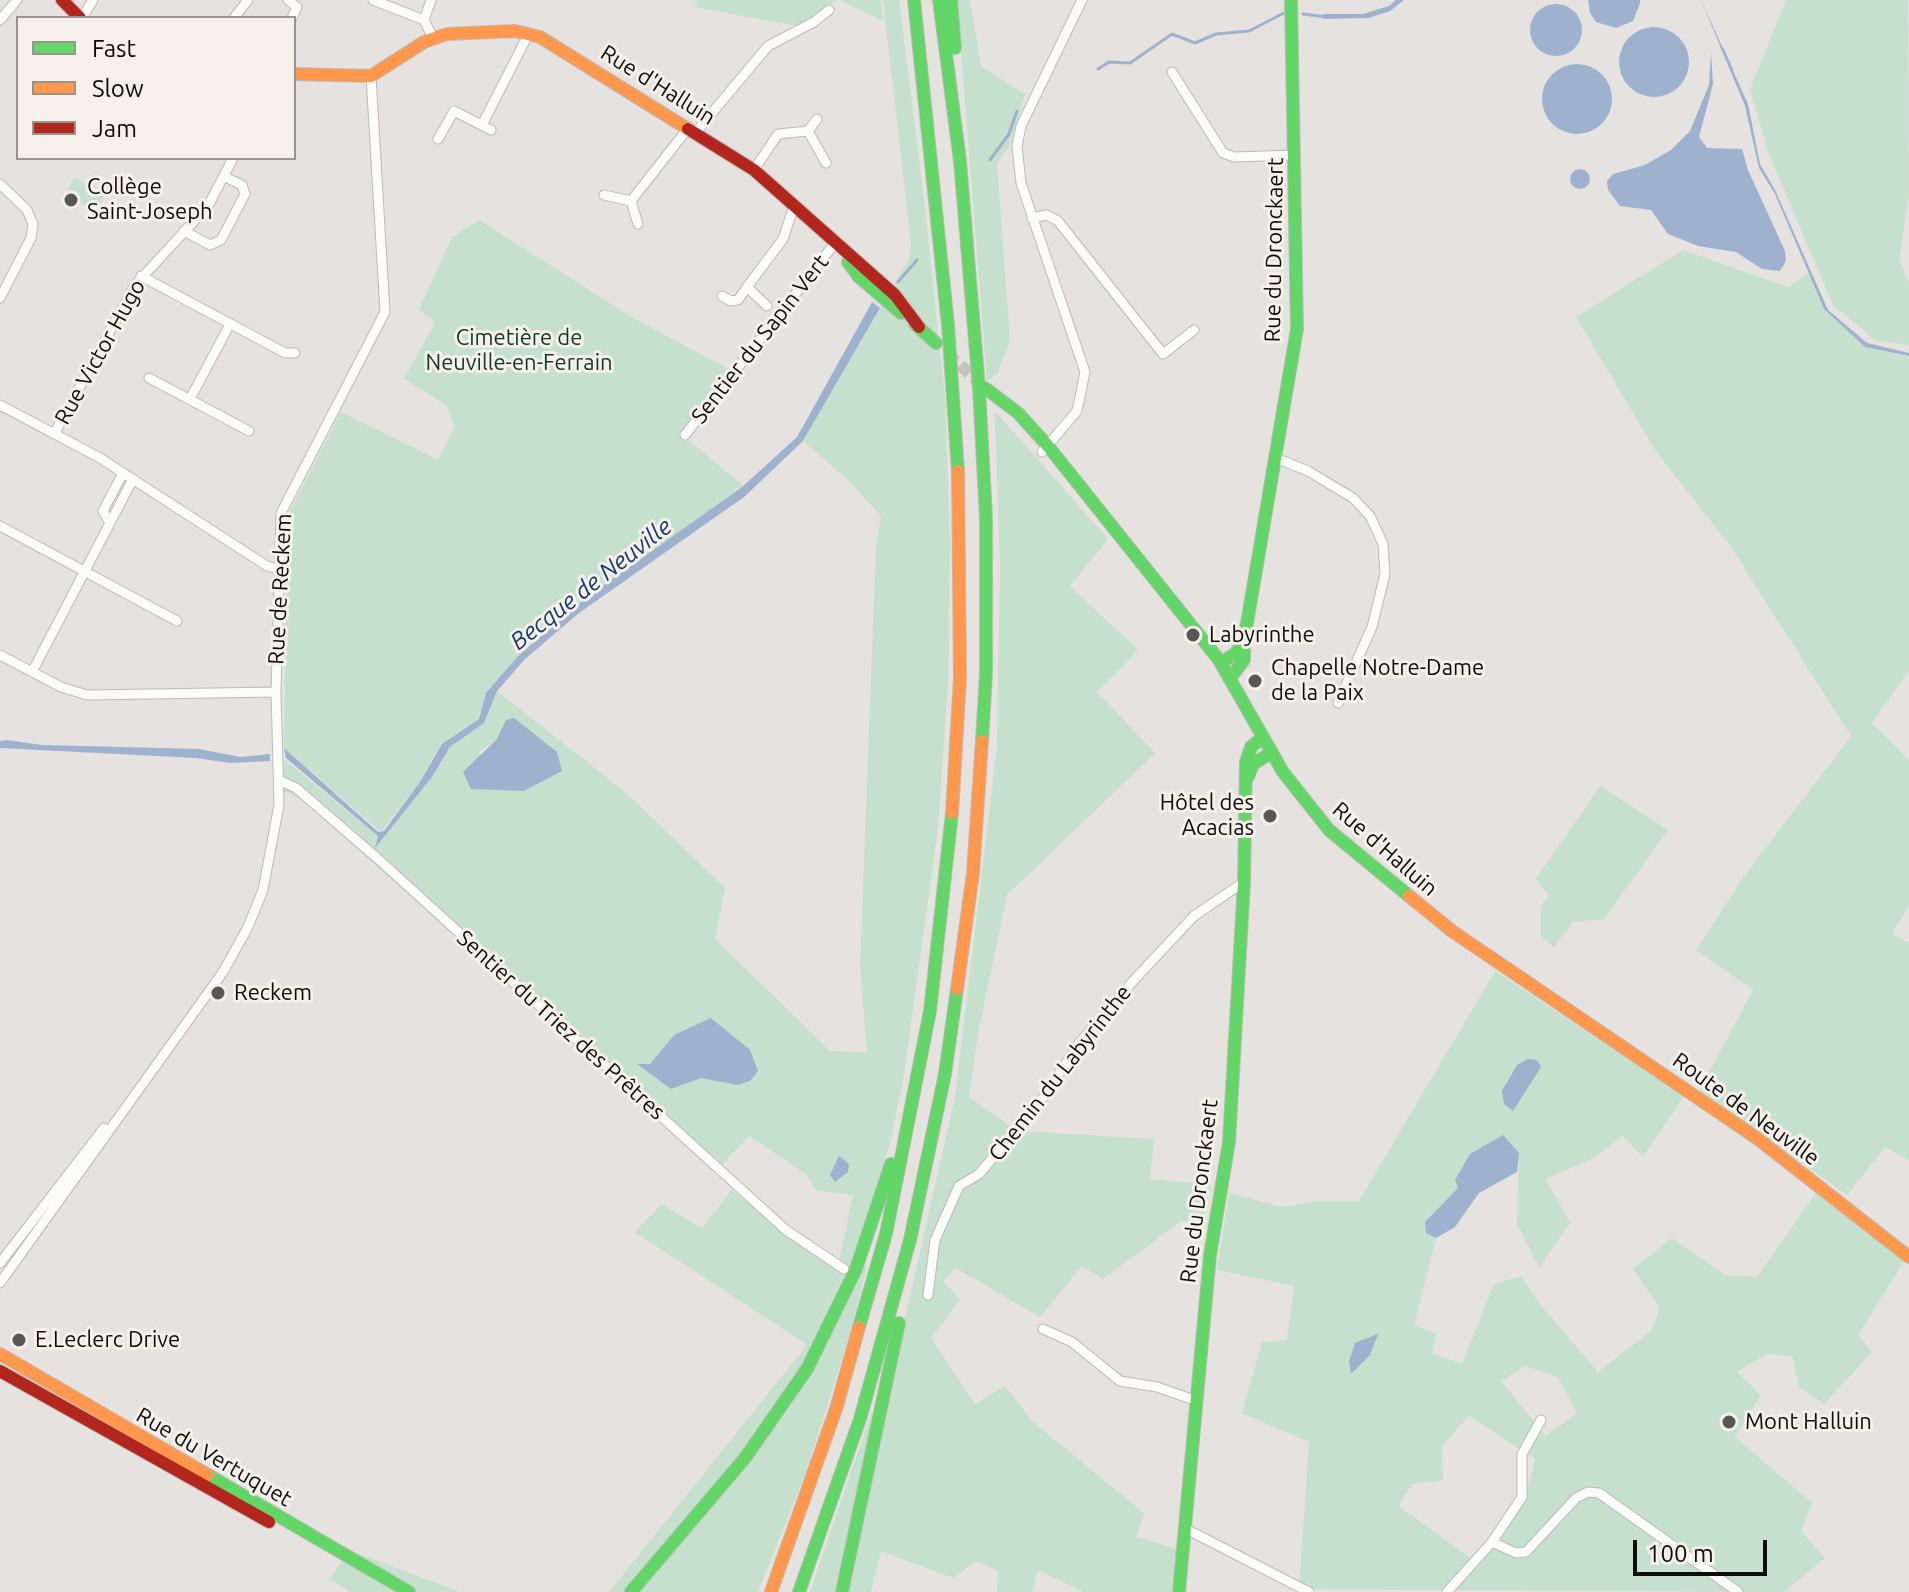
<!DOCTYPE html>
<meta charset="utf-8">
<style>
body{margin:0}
#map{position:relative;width:1909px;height:1592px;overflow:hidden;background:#e5e2df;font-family:Ubuntu,sans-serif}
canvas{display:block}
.legend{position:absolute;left:16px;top:16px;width:280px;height:144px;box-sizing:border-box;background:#f5f0e9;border:2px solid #98958f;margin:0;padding:10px 14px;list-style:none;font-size:24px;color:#0d0c09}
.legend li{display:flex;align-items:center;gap:16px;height:40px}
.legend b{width:40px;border:2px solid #98958f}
.scale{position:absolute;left:1633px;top:1540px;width:134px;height:36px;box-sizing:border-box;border:4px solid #0d0c09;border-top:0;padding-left:10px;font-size:24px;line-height:28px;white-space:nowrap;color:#0d0c09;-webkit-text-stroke:6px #f5f0e9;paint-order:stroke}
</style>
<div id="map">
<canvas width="1909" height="1592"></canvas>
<ul class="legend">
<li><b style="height:10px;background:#63d668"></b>Fast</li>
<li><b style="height:10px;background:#ff974d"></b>Slow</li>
<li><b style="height:10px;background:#b3261e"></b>Jam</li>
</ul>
<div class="scale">100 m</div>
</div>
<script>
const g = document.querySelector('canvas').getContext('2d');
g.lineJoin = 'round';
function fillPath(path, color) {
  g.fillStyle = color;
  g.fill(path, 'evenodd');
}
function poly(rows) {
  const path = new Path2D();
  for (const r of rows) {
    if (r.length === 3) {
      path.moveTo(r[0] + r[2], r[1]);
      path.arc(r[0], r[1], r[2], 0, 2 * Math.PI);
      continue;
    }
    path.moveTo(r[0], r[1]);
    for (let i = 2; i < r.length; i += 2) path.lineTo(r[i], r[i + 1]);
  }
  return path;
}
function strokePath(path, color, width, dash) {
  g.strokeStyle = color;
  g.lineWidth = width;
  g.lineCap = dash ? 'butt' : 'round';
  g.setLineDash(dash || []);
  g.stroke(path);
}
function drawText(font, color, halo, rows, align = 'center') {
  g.font = font + ' Ubuntu,sans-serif';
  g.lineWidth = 6;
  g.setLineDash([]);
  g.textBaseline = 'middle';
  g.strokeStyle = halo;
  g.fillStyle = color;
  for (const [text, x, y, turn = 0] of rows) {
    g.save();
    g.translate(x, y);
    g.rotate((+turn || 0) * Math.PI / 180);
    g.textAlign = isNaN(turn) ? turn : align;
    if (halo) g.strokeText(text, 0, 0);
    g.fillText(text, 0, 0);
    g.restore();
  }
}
const green = poly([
 [698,0,838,0,798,26,694,7],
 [839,0,881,0,883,21],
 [883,0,899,0,924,200,945,397,950,549,948,683,938,828,903,1081,889,1147,852,1263,867,1267,848,1340,805,1475,758,1592,609,1592,807,1345,635,1232,661,1204,702,1228,732,1190,794,1239,838,1267,853,1195,815,1190,807,1175,749,1136,723,1164,663,1114,657,1120,629,1090,301,799,284,791,282,758,378,836,375,847,432,777,450,747,484,723,497,691,624,791,725,888,715,939,830,1051,867,1053,860,966,876,547,881,516,846,478,803,441,909,259,911,243],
 [497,739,538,739,557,752,562,771,524,791,478,753],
 [957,0,970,0,981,66,1025,94,1011,144,997,164,1010,341,997,374,987,381],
 [1786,0,1908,0,1909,194,1899,260,1909,283,1909,345,1875,340,1833,305,1769,154,1750,89],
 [74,178,105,194,96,211,65,195],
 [479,220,635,319,734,372,682,435,743,485,659,549,586,598,518,656,486,693,479,719,435,754,420,782,381,832,284,748,288,515,341,412,438,460,455,426,446,405,404,379,435,322,419,310,452,237],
 [1683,250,1788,287,1809,273,1824,309,1865,347,1909,357,1909,670,1872,723,1909,760,1909,905,1892,934,1909,943,1909,1160,1885,1147,1847,1195,1699,1091,1753,990,1696,950,1742,879,1851,736,1731,547,1655,450,1576,317],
 [995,411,1108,539,1070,586,1138,650,1097,692,1155,753,1007,895,978,1034,969,1097,1018,1131,1154,1139,1150,1179,1211,1185,1202,1223,1181,1221,1103,1279,1082,1266,1040,1317,956,1268,943,1280,960,1300,931,1338,975,1404,1005,1386,1033,1422,1144,1513,1136,1537,1188,1552,1182,1592,1084,1592,1038,1570,1032,1592,997,1592,998,1571,976,1561,953,1578,881,1551,871,1592,810,1592,871,1414,883,1416,955,1097,997,747,1000,567],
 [1600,786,1668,830,1604,919,1573,922,1554,947,1541,936,1541,906,1549,896,1536,879],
 [1495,971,1684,1096,1643,1157,1623,1136,1593,1158,1546,1179,1570,1223,1539,1267,1517,1223,1519,1153,1459,1188,1427,1233,1436,1238,1414,1325,1436,1334,1432,1353,1462,1364,1494,1284,1521,1276,1538,1302,1598,1372,1651,1331,1660,1308,1633,1269,1672,1238,1725,1275,1757,1277,1816,1193,1904,1261,1858,1335,1872,1352,1824,1404,1799,1387,1792,1356,1766,1354,1737,1372,1761,1395,1735,1437,1812,1503,1801,1531,1825,1558,1784,1592,1299,1589,1309,1442,1242,1413,1262,1342,1287,1340,1294,1286,1217,1270,1229,1193,1282,1207,1317,1201,1359,1201],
 [1377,1335,1370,1355,1349,1367,1353,1349],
 [1525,1366,1558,1377,1577,1413,1546,1436,1501,1381],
 [1469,1416,1535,1459,1529,1486,1520,1504,1477,1563,1399,1506,1412,1484,1443,1480,1442,1446],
 [349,1550,460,1592,350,1592,330,1579]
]);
const water = poly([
 [1396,0,1404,0,1390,11,1369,18,1323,19,1323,14,1363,14,1389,6],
 [1588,0,1640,0,1640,3,1633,21,1616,28,1596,22,1590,13],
 [1701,0,1748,104,1760,164,1775,190,1828,310,1867,343,1909,353,1909,356,1865,347,1824,309,1775,194,1759,168,1745,106],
 [1556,30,26],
 [1654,62,35],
 [1711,53,1713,84,1699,137,1707,148,1742,149,1748,170,1785,251,1786,261,1780,271,1762,269,1736,252,1698,246,1668,234,1651,210,1620,206,1608,190,1607,181,1613,174,1645,165,1671,150,1690,131,1709,85],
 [1577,99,35],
 [1580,179,10],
 [872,302,880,308,803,441,744,497,579,613,525,659,497,691,484,723,450,747,432,777,375,848,378,836,286,758,284,748,378,832,384,831,420,782,442,744,479,719,486,693,518,656,586,598,742,487,797,437],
 [514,718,557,752,562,771,524,791,471,789,463,772,497,739,506,720],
 [7,740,42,745,199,749,240,757,270,754,270,761,231,763,196,758,0,748,0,741],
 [711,1018,750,1050,758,1071,750,1081,738,1085,701,1078,671,1089,637,1064,650,1064,674,1035],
 [1528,1059,1537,1060,1541,1067,1513,1111,1504,1104,1502,1091,1517,1065],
 [1503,1135,1519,1153,1517,1172,1479,1193,1455,1227,1436,1238,1426,1233,1425,1222,1458,1188,1455,1180,1470,1154],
 [839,1156,849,1164,848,1172,835,1182,830,1175],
 [1378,1334,1370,1355,1351,1374,1349,1361,1355,1343]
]);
const stream = poly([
 [1303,14,1327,17],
 [1722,48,1732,70],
 [1098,69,1109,62,1130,63,1172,34,1195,43,1216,34,1249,31,1284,13],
 [990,160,1009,134,1017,111],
 [898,282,917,260]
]);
const secondaryTunnel = poly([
 [947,353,981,384]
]);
const street = poly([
 [288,0,297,7,292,18],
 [373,0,424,20,433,38],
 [82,18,93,0],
 [234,18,248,0],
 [0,20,17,0],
 [424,20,431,0],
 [1172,72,1223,153,1234,157,1295,155],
 [817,119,808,131,826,163],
 [482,125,529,33],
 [696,132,768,46,814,22,829,10],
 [438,139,454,111,491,130],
 [754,170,778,134,808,131],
 [0,184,27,210,33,224,31,238,0,298],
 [604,195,631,201,638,224],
 [631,201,689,127],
 [1032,218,1047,215,1058,221,1163,354,1194,330],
 [184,231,210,245,221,240,245,194,242,185,225,177],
 [141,276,285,353,295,353],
 [722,296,731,301,738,300,747,287],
 [767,306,747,287,783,239,794,206],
 [149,378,249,431],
 [190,399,230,324],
 [0,405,100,458,267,566,278,569],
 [54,434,135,285,208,206,233,158],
 [685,435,835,243],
 [1042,452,1077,411,1085,372,1021,183,1017,146,1021,126,1082,0],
 [1276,458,1308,471,1353,498,1370,516,1383,544,1385,574,1372,627,1338,703],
 [110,523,103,511,123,473],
 [0,526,177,621],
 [0,655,61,687,87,695,276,692],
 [32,672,133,479],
 [279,780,296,788,377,858,786,1230,844,1269],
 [0,1263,104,1128],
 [0,1283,223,972,247,929,263,890,279,805,276,692,281,513,385,312,371,76],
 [928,1295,935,1240,959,1186,979,1174,1040,1102,1080,1042,1134,980,1194,916,1244,882],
 [1043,1329,1072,1342,1120,1381,1157,1387,1197,1401],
 [1184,1528,1309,1592],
 [1492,1542,1516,1553,1526,1552,1576,1498,1588,1492,1599,1493,1738,1592],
 [1447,1592,1492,1542,1522,1497,1522,1454,1541,1420]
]);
const fast = poly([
 [914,0,948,325,958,471],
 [939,0,960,161,979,388,986,518,986,674,982,741],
 [951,0,955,48],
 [848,262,859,277,901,313],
 [915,324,936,343],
 [985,388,1018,413,1048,446,1219,660,1283,772,1329,830,1409,896],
 [1221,663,1236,653,1244,641],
 [1231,677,1244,660,1244,641,1297,329,1291,0],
 [1248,777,1253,764,1271,753],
 [859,1327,886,1234,930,1011,952,813],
 [208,1475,409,1592],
 [631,1592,745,1458,807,1369,856,1269,891,1164],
 [799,1592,860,1419,910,1240,945,1074,957,989],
 [842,1592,899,1323],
 [1179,1592,1210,1255,1229,1142,1244,882,1246,762,1251,747,1262,738]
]);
const slow = poly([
 [294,74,371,76,424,42,447,34,515,31,540,37,688,129],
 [952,813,960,678,958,471],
 [1409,896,1452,931,1758,1139,1909,1257],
 [957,989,973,873,982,741],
 [0,1354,208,1475],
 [771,1592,836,1409,859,1327]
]);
const jam = poly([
 [62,0,80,18],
 [688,129,754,170,895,295,919,327],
 [0,1371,269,1522]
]);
const markers = [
 [71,200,8,"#595754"],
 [1193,635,8,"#595754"],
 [1255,681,8,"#595754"],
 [1270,816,8,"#595754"],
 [218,993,8,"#595754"],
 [19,1340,8,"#595754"],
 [1729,1422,8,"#595754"]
];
const streetNames = [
 ["Rue d'Halluin",658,85,32],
 ["Rue du Dronckaert",1274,250,-89],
 ["Sentier du Sapin Vert",760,339,-52],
 ["Rue Victor Hugo",100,352,-61],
 ["Rue de Reckem",280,589,-87],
 ["Rue d'Halluin",1385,849,41],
 ["Sentier du Triez des Prêtres",561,1025,42],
 ["Chemin du Labyrinthe",1060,1073,-52],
 ["Route de Neuville",1746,1109,36],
 ["Rue du Dronckaert",1199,1191,-83],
 ["Rue du Vertuquet",214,1457,30]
];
const poiNames = [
 ["Collège",87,187],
 ["Saint-Joseph",87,212],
 ["Labyrinthe",1209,635],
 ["Chapelle Notre-Dame",1271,668],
 ["de la Paix",1271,693],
 ["Hôtel des",1254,803,"right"],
 ["Acacias",1254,828,"right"],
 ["Reckem",234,993],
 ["E.Leclerc Drive",35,1340],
 ["Mont Halluin",1745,1422]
];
const parkNames = [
 ["Cimetière de",519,338],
 ["Neuville-en-Ferrain",519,363]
];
const waterNames = [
 ["Becque de Neuville",591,584,-38]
];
fillPath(green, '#c5e0cc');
fillPath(water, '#9eb2d0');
strokePath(stream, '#9eb2d0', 3);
strokePath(secondaryTunnel, '#c5c2bf', 12, [12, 6]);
strokePath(street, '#bcbab8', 11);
strokePath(fast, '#bcbab8', 14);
strokePath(slow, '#bcbab8', 14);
strokePath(jam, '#bcbab8', 14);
strokePath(street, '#fbfbfa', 9);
strokePath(fast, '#63d668', 12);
strokePath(slow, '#ff974d', 12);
strokePath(jam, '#b3261e', 12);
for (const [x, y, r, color] of markers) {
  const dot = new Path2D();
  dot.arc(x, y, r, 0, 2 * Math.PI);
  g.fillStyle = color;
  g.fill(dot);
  strokePath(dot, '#f5f0e9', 3);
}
drawText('22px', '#0d0c09', '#f5f0e9', streetNames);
drawText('22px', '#0d0c09', '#f5f0e9', poiNames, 'left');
drawText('22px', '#0e3922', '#f5f0e9', parkNames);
drawText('italic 24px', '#143a71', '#f5f0e9', waterNames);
</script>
